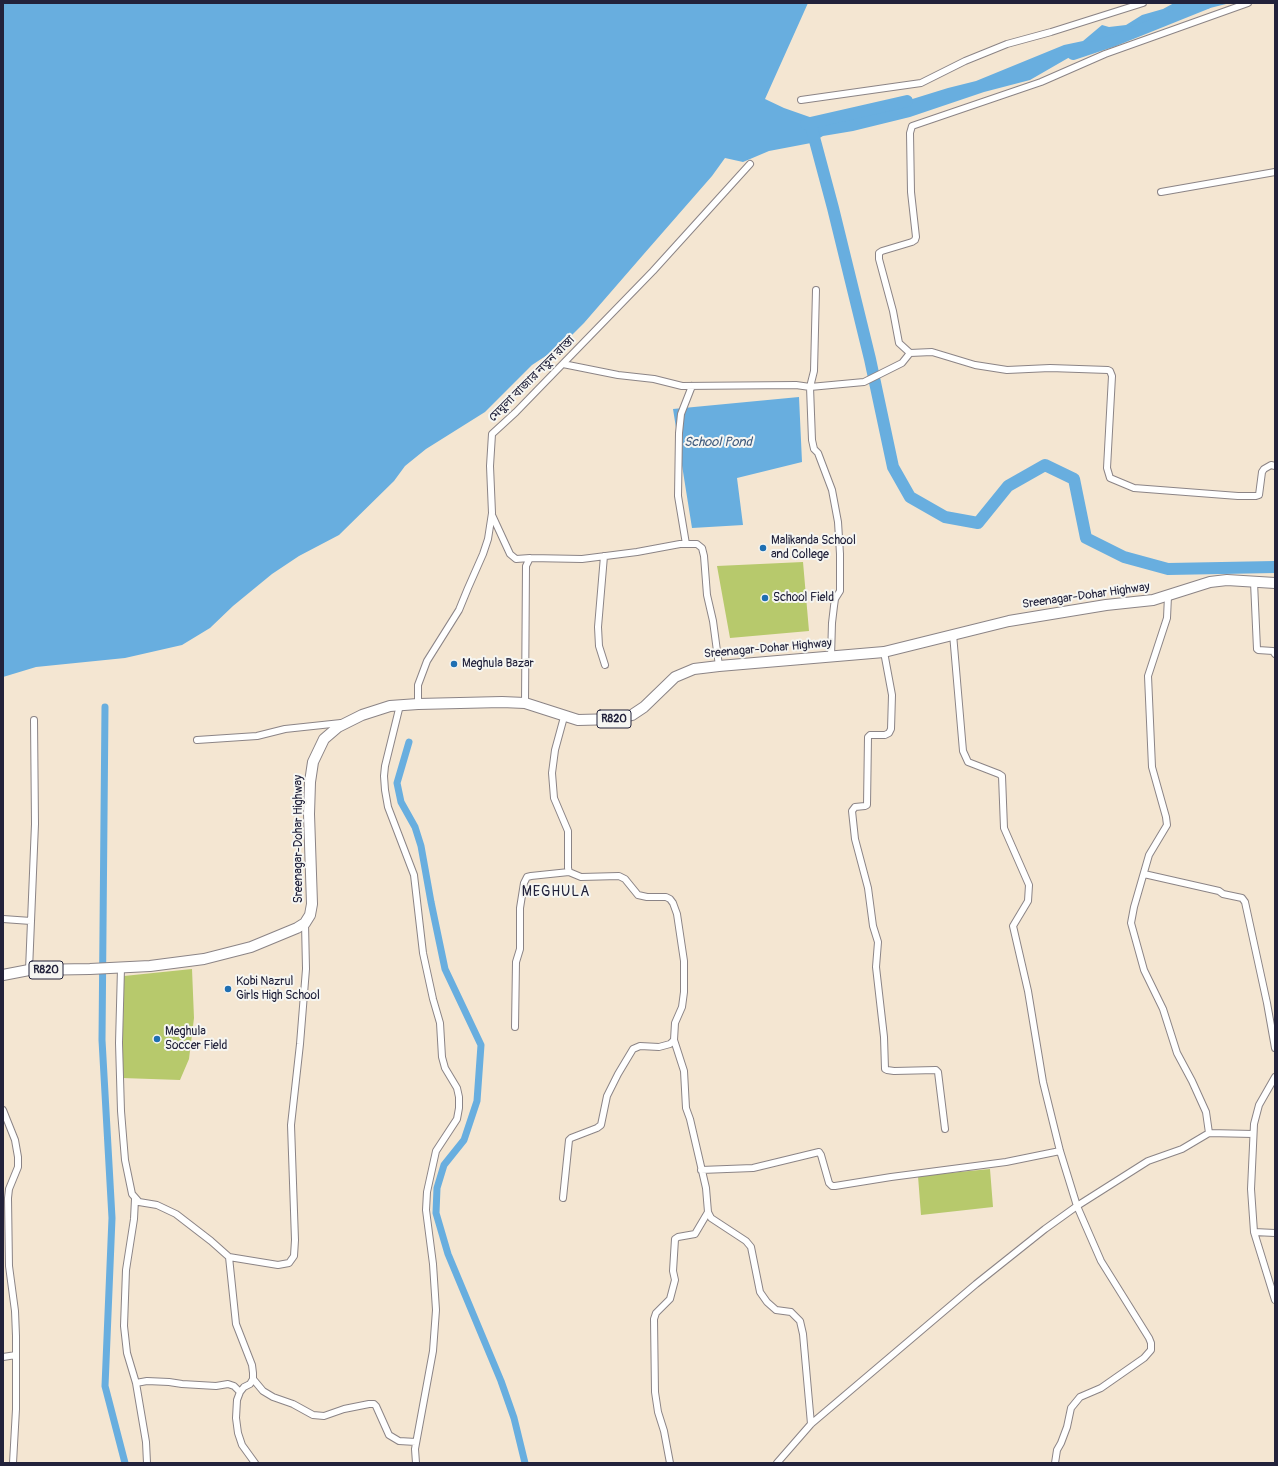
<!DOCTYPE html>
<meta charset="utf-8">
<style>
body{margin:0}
#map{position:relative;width:1278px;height:1466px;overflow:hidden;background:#f4e6d2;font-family:Pangolin,sans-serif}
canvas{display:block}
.frame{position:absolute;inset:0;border:4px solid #22223b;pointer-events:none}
</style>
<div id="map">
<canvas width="1278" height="1466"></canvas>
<div class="frame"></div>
</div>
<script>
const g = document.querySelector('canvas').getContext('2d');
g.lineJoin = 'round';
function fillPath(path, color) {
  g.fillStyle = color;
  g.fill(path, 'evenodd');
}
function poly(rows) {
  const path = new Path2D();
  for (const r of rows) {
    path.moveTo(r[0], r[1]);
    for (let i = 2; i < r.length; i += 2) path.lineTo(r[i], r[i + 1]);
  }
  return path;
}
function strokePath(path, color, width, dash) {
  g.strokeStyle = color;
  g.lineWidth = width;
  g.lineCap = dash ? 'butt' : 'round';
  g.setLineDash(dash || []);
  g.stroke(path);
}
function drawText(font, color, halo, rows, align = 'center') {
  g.font = font + ' Pangolin,"Noto Sans Bengali",sans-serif';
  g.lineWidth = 4;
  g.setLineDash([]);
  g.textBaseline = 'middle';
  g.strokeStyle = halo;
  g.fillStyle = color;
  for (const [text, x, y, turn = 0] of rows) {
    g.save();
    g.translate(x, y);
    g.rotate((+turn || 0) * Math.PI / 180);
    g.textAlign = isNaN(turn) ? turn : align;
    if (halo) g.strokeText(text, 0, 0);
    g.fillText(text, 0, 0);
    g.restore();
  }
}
const green = poly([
 [803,562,809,631,730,638,717,566],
 [192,969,194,1018,189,1059,180,1080,122,1078,124,976],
 [990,1169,993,1207,921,1215,918,1176]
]);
const water = poly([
 [3,3,808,3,765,99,784,108,821,121,841,118,863,111,893,105,948,88,976,81,1064,45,1083,41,1102,25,1109,27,1126,25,1142,15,1163,9,1174,3,1230,3,1170,18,1115,40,1082,50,1030,80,984,92,910,117,853,131,823,136,811,143,769,151,743,162,725,158,712,176,643,255,584,323,561,346,532,365,485,412,426,449,405,466,394,481,339,535,299,556,272,574,233,606,210,628,182,645,125,658,36,667,3,677],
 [799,397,802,462,737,478,743,525,692,528,673,409]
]);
const canal = poly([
 [105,707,102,1040,112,1218,105,1386,125,1463],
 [409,742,397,783,401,802,415,827,421,846,431,902,445,969,481,1045,477,1101,464,1140,444,1165,437,1188,436,1213,448,1254,501,1381,514,1418,525,1463]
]);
const river = poly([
 [1073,54,1115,40,1207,3],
 [806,124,907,101],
 [811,126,833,208,870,359,893,467,910,497,945,517,978,523,1008,486,1045,465,1074,479,1086,538,1124,557,1168,569,1275,567]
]);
const minor = poly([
 [1248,3,1105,54,1041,82,912,126,910,133,911,192,916,237,915,240,912,242,882,251,879,253,879,259,893,311,899,343,910,353,932,352,975,365,1007,370,1050,368,1108,370,1110,371,1112,376,1107,468,1110,478,1134,488,1238,496,1256,496,1259,495,1262,472,1264,469,1271,465,1275,466],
 [801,100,921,83,965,61,1007,44,1051,32,1143,3],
 [1161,192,1275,172],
 [563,364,618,375,654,379,682,386,796,385,810,387,814,371,816,290],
 [492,515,510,554,516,559,530,558],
 [686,544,678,496,679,433,681,414,692,386],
 [604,556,598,627,599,646,605,665],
 [1254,582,1257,649,1258,650,1273,651,1275,654],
 [953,634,963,751,968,762,999,774,1002,776,1004,828,1029,885,1028,901,1013,926,1028,991,1043,1082,1060,1151,1077,1206,1101,1261,1149,1338,1151,1343,1151,1350,1144,1358,1101,1388,1080,1397,1071,1408,1067,1427,1061,1443,1057,1450,1055,1463],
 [884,652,892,695,891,729,889,733,885,735,870,735,868,737,867,805,865,806,855,807,852,811,855,839,868,888,873,926,878,942,876,967,884,1037,885,1069,887,1070,894,1071,936,1070,938,1072,945,1129],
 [831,657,832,623,834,606,835,599,840,591,840,554,838,522,832,490,818,453,814,449,812,440,810,387,864,382,902,363,910,353],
 [525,703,526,566,530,558,582,559,637,552,680,544,697,544,702,548,704,556,707,595,713,621,719,666],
 [418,704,418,685,427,661,459,610,468,588,483,554,488,539,492,513,490,466,492,434,516,412,653,271,750,164],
 [400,705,385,766,384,776,385,790,388,807,414,875,423,953,433,999,440,1023,442,1057,445,1068,457,1088,459,1097,459,1108,457,1119,436,1151,427,1192,426,1210,433,1264,436,1310,433,1351,415,1449,416,1463],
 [564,717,555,750,552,773,554,798,568,831,568,868,569,872,581,877,619,876,625,879,638,895,647,897,666,897,670,899,673,903,677,914,684,961,684,992,682,1007,675,1023,674,1040,684,1071,686,1108,690,1119,706,1188,708,1212,711,1218,746,1241,751,1247,760,1292,767,1302,776,1310,791,1312,800,1321,803,1334,811,1424],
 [197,740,257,736,285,729,341,723],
 [1144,874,1219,891,1223,894,1242,898,1245,902,1267,1003,1275,1048],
 [3,919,31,921],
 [121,968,119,1043,121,1111,125,1160,132,1194,139,1202,157,1205,176,1214,211,1241,229,1257,236,1324,252,1365,253,1373,253,1379,250,1384,244,1387,240,1392,237,1400,236,1418,238,1433,242,1445,255,1463],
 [29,970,35,824,34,720],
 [515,1027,516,962,520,949,520,908,524,883,527,877,531,876,569,872],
 [1275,1077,1259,1105,1254,1124,1251,1189,1254,1232,1275,1300],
 [3,1110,15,1140,18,1157,18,1167,9,1189,8,1198,9,1266,15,1311,16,1336,16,1409,13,1463],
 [1209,1133,1253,1134],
 [701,1170,753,1168,819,1152,821,1155,829,1183,832,1186,835,1186,891,1177,1006,1162,1060,1151],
 [563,1198,569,1140,571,1138,597,1128,601,1125,607,1096,618,1074,633,1049,640,1046,659,1047,670,1044,674,1040],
 [135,1199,134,1219,126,1270,124,1326,127,1353,136,1383,146,1442,147,1463],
 [1254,1232,1275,1233],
 [229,1257,278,1265,289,1263,294,1256,295,1240,291,1125,300,1044,306,969,305,923],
 [3,1357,16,1355],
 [253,1379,263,1391,273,1397,293,1404,313,1415,324,1416,344,1409,369,1404,374,1404,376,1406,389,1435,399,1441,416,1442],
 [136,1383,147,1381,169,1382,182,1384,216,1386,228,1384,234,1386,240,1392],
 [670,1463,664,1431,658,1412,655,1392,654,1319,656,1313,670,1299,675,1280,673,1271,675,1239,678,1237,695,1234,708,1212],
 [777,1463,811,1424,976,1284,1045,1229,1077,1206,1148,1161,1182,1149,1209,1133,1206,1112,1192,1081,1177,1053,1163,1009,1144,970,1131,923,1134,907,1149,855,1167,825,1166,817,1152,767,1148,676,1167,618,1168,596]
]);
const primary = poly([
 [3,975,29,970,90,969,150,966,204,959,251,947,297,928,305,923,310,915,312,904,309,814,310,782,313,762,324,739,338,727,362,715,390,706,418,704,502,702,525,703,578,720,617,719,632,715,644,707,675,677,694,669,719,666,884,652,1009,621,1106,605,1153,600,1210,582,1227,580,1275,583]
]);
const markers = [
 [763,548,4,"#1f6fb2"],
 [765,598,4,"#1f6fb2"],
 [454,664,4,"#1f6fb2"],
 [228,989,4,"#1f6fb2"],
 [157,1039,4,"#1f6fb2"]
];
const shields = [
 [614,719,34],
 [46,970,34]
];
const shieldNames = [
 ["R820",614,719],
 ["R820",46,970]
];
const streetNames = [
 ["মেঘুলা বাজার নতুন রাস্তা",532,379,-45],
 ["Sreenagar-Dohar Highway",1086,596,-8],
 ["Sreenagar-Dohar Highway",768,649,-5],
 ["Sreenagar-Dohar Highway",299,839,-90]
];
const poiNames = [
 ["Malikanda School",771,541],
 ["and College",771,555],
 ["School Field",773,598],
 ["Meghula Bazar",462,664],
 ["Kobi Nazrul",236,982],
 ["Girls High School",236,996],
 ["Meghula",165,1032],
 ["Soccer Field",165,1046]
];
const waterNames = [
 ["School Pond",718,443]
];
const quarterNames = [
 ["MEGHULA",556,892]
];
fillPath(green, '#b7c96c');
fillPath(water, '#68aedf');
strokePath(canal, '#68aedf', 7);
strokePath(river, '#68aedf', 12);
strokePath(minor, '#8b8486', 8);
strokePath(primary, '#8b8486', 12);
strokePath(minor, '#fff', 6);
strokePath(primary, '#fff', 10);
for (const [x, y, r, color] of markers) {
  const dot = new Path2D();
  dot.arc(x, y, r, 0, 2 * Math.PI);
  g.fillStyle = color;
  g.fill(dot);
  strokePath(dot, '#f6f6f2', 1.5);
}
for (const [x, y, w] of shields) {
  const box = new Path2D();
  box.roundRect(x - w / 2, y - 9, w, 18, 3);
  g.fillStyle = '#f6f6f2';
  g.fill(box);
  strokePath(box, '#22223b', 1);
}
drawText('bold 11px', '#22223b', null, shieldNames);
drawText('12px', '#22223b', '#f6f6f2', streetNames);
drawText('12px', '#22223b', '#f6f6f2', poiNames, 'left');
drawText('italic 13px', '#3e5a7d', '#f6f6f2', waterNames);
g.letterSpacing = '1px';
drawText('14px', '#22223b', '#f6f6f2', quarterNames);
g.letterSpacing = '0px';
</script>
